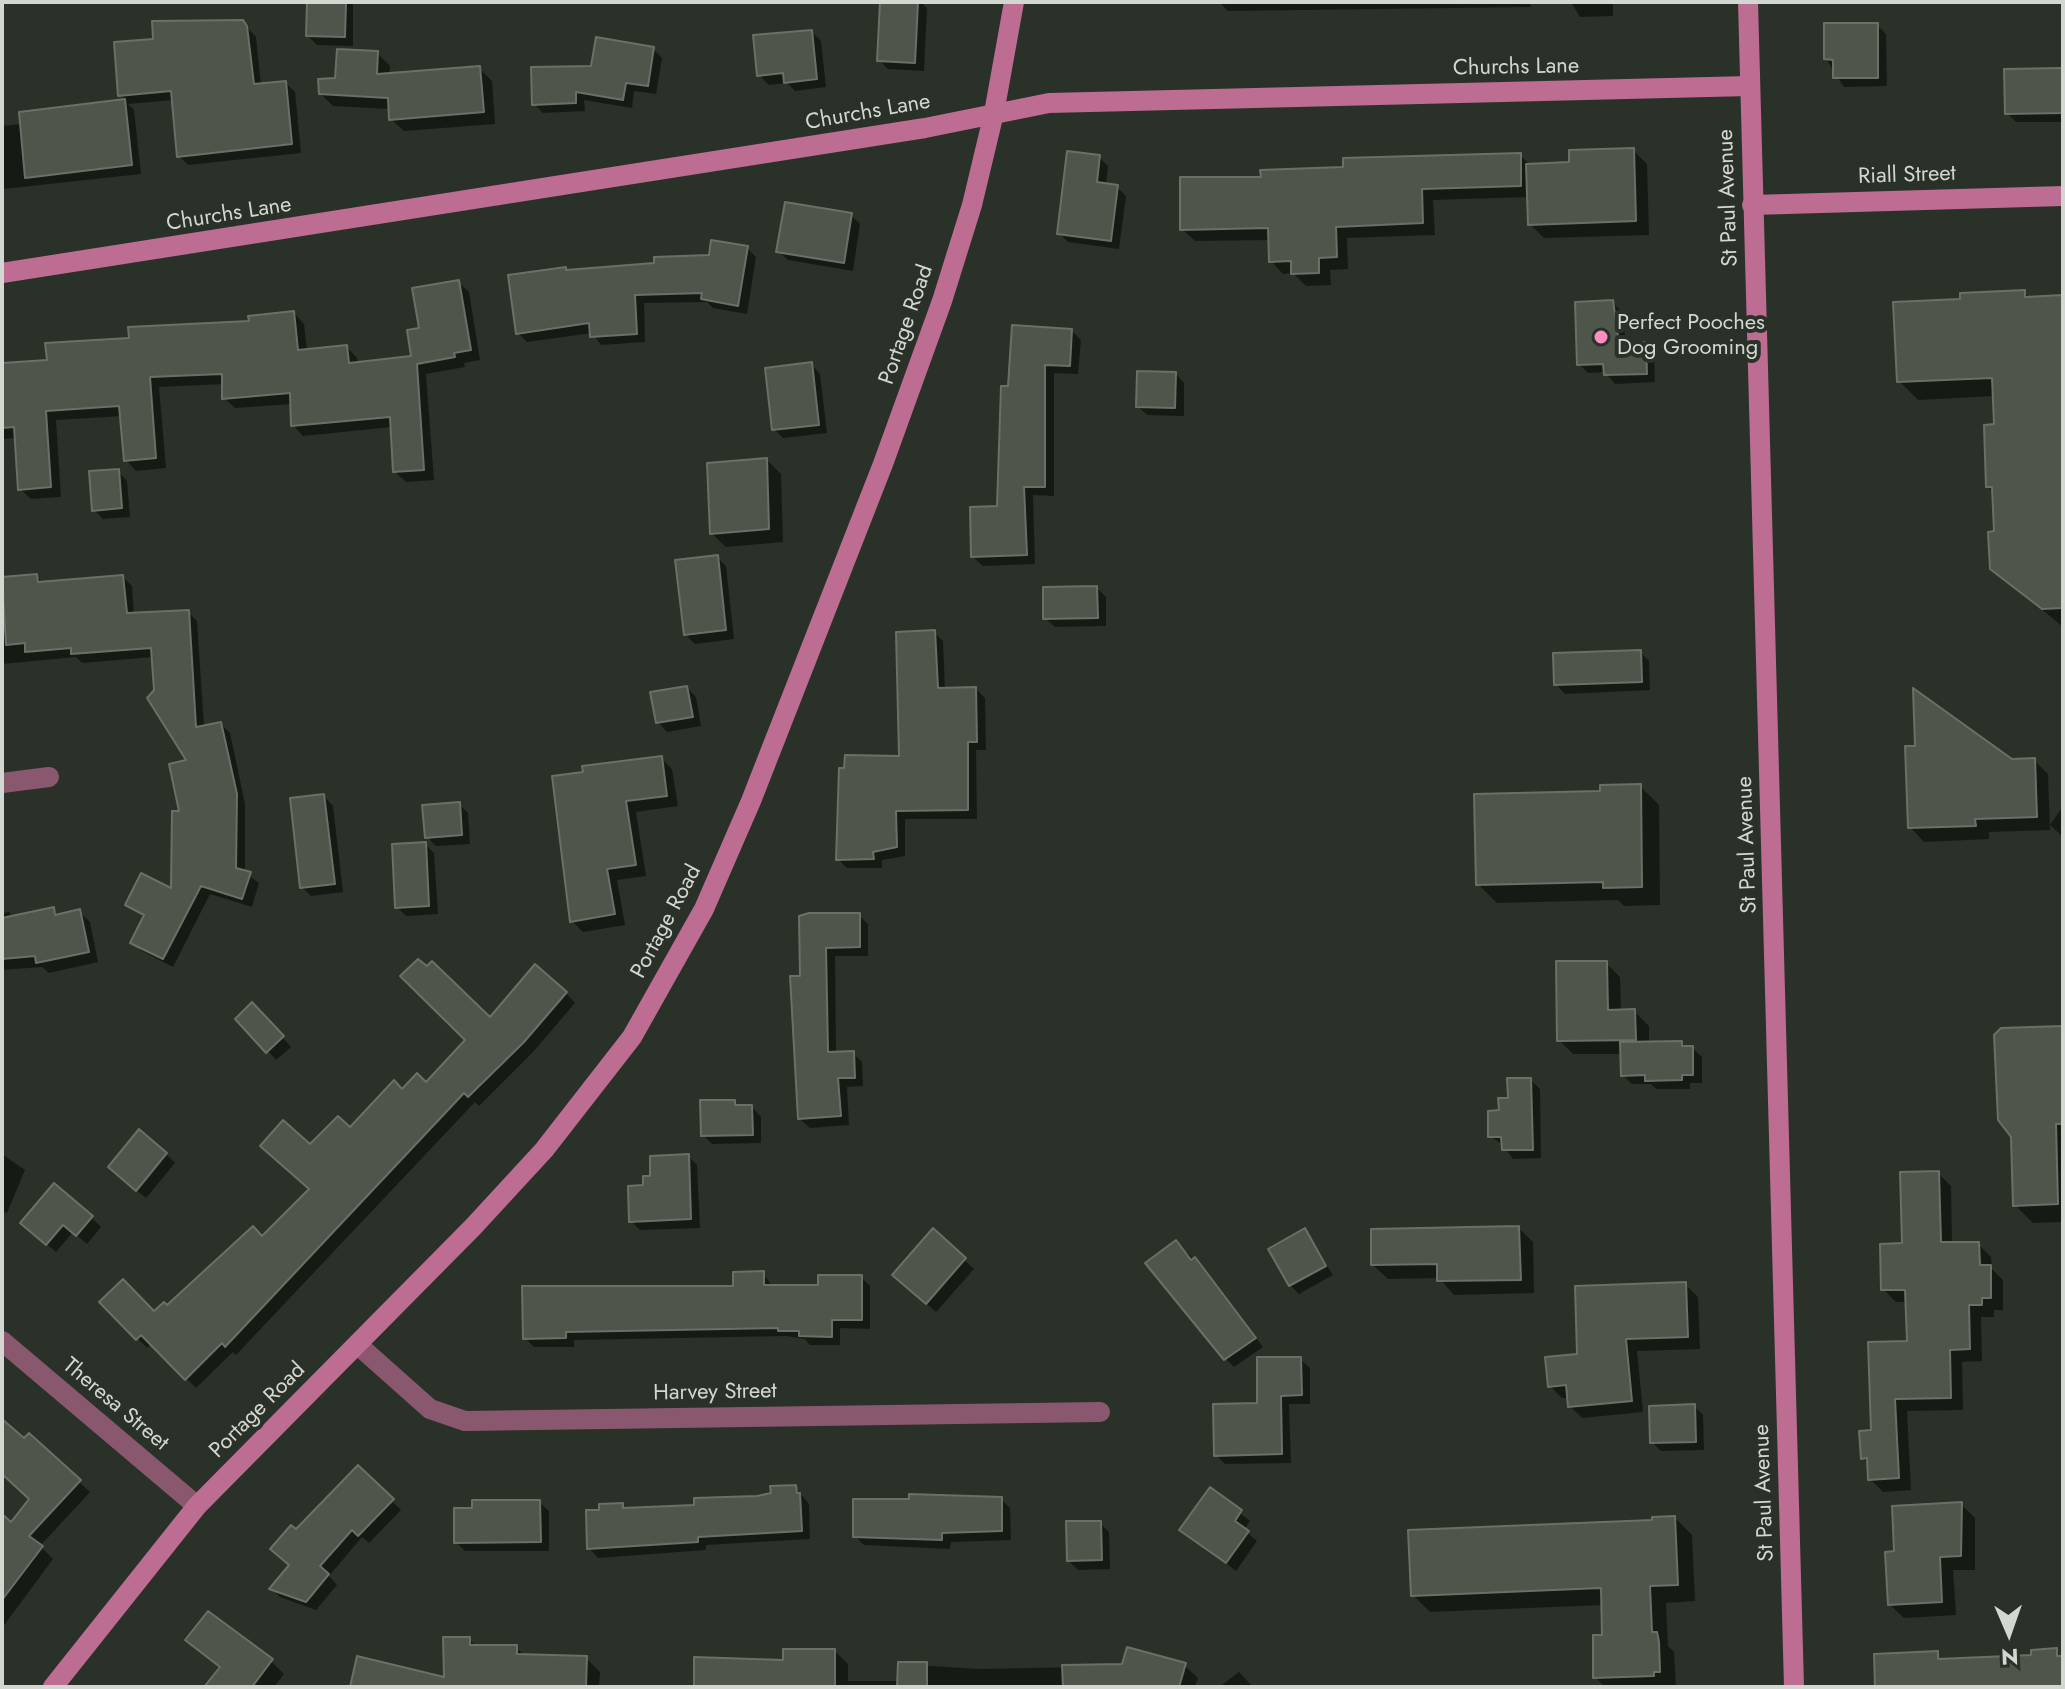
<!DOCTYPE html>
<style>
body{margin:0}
#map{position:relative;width:2065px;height:1689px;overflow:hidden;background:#2a3128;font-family:Jost,sans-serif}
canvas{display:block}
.frame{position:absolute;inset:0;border:4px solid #d3d7d1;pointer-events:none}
.north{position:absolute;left:1969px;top:1593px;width:80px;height:80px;-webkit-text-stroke:6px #2a3128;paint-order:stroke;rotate:178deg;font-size:22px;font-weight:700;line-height:32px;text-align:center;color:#d3d7d1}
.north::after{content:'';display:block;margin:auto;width:28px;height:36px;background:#d3d7d1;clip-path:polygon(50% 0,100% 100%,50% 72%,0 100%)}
</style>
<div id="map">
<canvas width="2065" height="1689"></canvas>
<div class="frame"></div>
<div class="north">N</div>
</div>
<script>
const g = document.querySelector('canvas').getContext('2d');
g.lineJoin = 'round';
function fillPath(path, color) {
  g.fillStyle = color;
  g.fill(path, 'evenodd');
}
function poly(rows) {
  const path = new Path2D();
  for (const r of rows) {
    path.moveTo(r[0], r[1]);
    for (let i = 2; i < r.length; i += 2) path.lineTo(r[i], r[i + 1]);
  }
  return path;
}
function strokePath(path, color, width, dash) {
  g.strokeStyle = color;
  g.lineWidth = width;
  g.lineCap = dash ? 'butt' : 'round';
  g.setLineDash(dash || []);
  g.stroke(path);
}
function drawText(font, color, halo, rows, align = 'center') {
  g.font = font + ' Jost,sans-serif';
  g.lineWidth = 8;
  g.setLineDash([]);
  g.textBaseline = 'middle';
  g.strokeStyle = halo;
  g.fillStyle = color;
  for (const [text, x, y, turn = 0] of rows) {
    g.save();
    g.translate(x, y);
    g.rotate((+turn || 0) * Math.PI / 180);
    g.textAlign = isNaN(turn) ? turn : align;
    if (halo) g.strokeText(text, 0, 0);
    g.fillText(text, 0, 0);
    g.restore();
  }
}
const shadow = poly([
 [309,2,353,2,353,46,317,45,308,36],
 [882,2,921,2,927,8,924,71,888,69,879,60],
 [1219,2,1530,2,1531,7,1228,11],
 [1571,2,1613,2,1613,16,1580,17],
 [242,22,256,37,261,85,286,83,295,92,301,153,188,165,179,156,174,100,128,104,134,110,141,174,3,189,2,194,2,126,22,124,21,114,127,101,120,95,155,41],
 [1877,25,1886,34,1887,86,1844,87,1826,59],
 [812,32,821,41,826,87,795,91,787,83,769,85,759,75],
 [653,49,662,58,656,94,634,91,632,108,584,100,585,111,543,113,534,104,593,68],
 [377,53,390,66,389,75,479,68,492,81,495,124,404,131,391,119,390,109,333,106,321,94],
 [2063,70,2063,122,2016,122,2007,113],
 [1633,150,1647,164,1649,235,1544,238,1530,224,1529,197,1433,200,1435,235,1347,238,1348,269,1330,270,1331,285,1306,286,1293,273,1283,274,1271,261,1270,240,1195,241,1182,229,1263,179,1520,155,1531,166,1571,164],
 [1099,157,1108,166,1106,185,1117,187,1126,196,1119,249,1068,242,1059,233],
 [851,215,860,224,853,271,788,260,778,251],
 [747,248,756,257,747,314,713,308,707,302,644,303,645,342,601,345,592,333,527,342,518,333,568,272,656,265],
 [458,282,469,292,480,360,464,363,465,367,426,374,434,480,406,482,395,472,392,427,303,436,293,425,292,404,235,408,224,398,224,384,159,387,166,468,136,471,126,460,122,416,56,420,61,497,31,499,20,489,16,438,2,439,2,365,49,361,132,340,294,313,304,324,307,351,347,347,357,358,358,364,414,358,422,329],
 [2024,292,2030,298,2063,297,2063,627,1992,568,1996,533,1994,492,1988,487,1996,426,1995,396,1918,400,1899,381,1962,301],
 [1612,302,1622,312,1626,345,1645,344,1654,353,1655,382,1615,384,1605,372,1588,373,1579,364],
 [1072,331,1081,340,1078,374,1054,373,1054,496,1033,495,1035,564,983,566,973,557,999,508,1010,388],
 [811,364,820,374,827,433,783,438,774,429],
 [1175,373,1184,383,1184,416,1147,415,1138,406],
 [767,460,781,474,783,542,726,547,711,533],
 [118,471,127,481,130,517,103,519,94,510],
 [717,557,726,566,734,639,695,644,686,635],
 [37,576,44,584,123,577,132,586,134,615,188,612,197,621,204,727,221,724,230,733,245,804,245,873,259,883,252,907,210,894,173,967,142,951,133,942,145,918,128,904,173,892,189,762,156,690,154,657,82,663,76,657,2,664,2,601],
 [1097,588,1106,597,1106,626,1055,627,1045,618],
 [934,632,943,641,945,690,976,689,985,698,986,750,976,750,977,819,905,819,905,856,882,860,882,868,847,868,838,859,901,758],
 [1640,652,1649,661,1650,690,1565,694,1556,684],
 [687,688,696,697,701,726,667,732,658,722],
 [661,758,672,769,678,806,636,812,646,876,617,880,625,925,583,932,572,921,554,777],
 [2034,760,2048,774,2050,830,1989,832,1989,839,1924,842,1910,827,2012,761],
 [1640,786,1659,805,1660,905,1624,906,1618,900,1497,903,1478,884,1602,793],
 [324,796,333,806,343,892,311,896,302,887],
 [459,804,468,813,470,844,436,846,427,837],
 [2063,806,2063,837,2050,825],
 [425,844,434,853,438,914,406,916,397,907],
 [53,910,59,916,79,912,90,922,98,962,49,973,42,967,2,970,2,913,9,912,14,918],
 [859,915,868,924,868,956,835,956,836,1054,853,1053,862,1062,863,1086,847,1087,849,1125,810,1128,800,1119,801,918],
 [1606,963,1620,977,1621,1012,1635,1012,1649,1026,1649,1044,1681,1043,1692,1048,1702,1057,1702,1083,1690,1083,1690,1089,1656,1089,1651,1084,1632,1084,1623,1075,1622,1054,1573,1054,1559,1040],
 [566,993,575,1003,533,1052,479,1106,475,1102,236,1355,233,1352,196,1388,152,1343,147,1348,102,1302,154,1314,167,1308,262,1238,311,1190,310,1147,350,1130,402,1091,427,1084,490,1020],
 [261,1014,291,1047,276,1060,268,1051],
 [2063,1027,2063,1222,2033,1223,2015,1205],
 [1531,1080,1540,1089,1541,1158,1513,1159,1503,1145,1490,1136,1510,1100],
 [734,1102,740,1107,752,1107,761,1117,761,1143,712,1144,703,1135],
 [2,1154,25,1170,7,1213,2,1211],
 [166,1154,175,1163,146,1198,119,1176],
 [688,1156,697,1165,700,1228,640,1230,631,1221,645,1187,653,1178],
 [1938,1173,1951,1186,1952,1244,1978,1244,1991,1257,1992,1269,2003,1280,2003,1310,1994,1310,1994,1317,1981,1317,1982,1361,1962,1362,1963,1410,1907,1411,1911,1490,1883,1492,1870,1479,1869,1464,1863,1458,1909,1342,1908,1302,1896,1302,1883,1289],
 [92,1218,101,1227,87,1244,73,1232,56,1252,32,1232],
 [1519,1228,1533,1242,1534,1293,1454,1295,1439,1278,1388,1279,1373,1265],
 [933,1231,974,1269,936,1312,904,1284],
 [1304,1231,1333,1275,1299,1294,1290,1285],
 [1176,1242,1204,1269,1263,1347,1234,1367,1225,1358],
 [763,1273,773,1287,820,1287,861,1277,870,1286,870,1329,840,1328,840,1345,810,1345,805,1339,786,1336,574,1340,574,1347,534,1347,525,1338,735,1288],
 [1685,1284,1698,1297,1700,1349,1637,1351,1643,1412,1582,1418,1570,1406,1569,1398,1562,1398,1550,1386,1579,1356],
 [1300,1359,1310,1368,1310,1404,1289,1404,1291,1463,1225,1464,1216,1455],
 [1694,1406,1703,1415,1704,1450,1661,1451,1652,1442],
 [2,1437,79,1482,90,1492,40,1546,53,1559,2,1628,2,1536,31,1499,2,1472],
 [358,1468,401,1510,369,1543,362,1537,329,1576,337,1585,316,1610,280,1597,272,1589,291,1566,296,1532],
 [795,1487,809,1504,810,1539,706,1545,706,1550,598,1558,589,1548,600,1512,622,1505,627,1510,696,1507,757,1498],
 [1210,1490,1250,1521,1244,1530,1257,1541,1236,1571,1182,1530],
 [1001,1499,1010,1508,1011,1540,951,1542,950,1549,864,1545,855,1536],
 [539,1502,549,1511,549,1551,465,1551,456,1542],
 [1961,1504,1975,1518,1975,1570,1953,1570,1956,1615,1904,1618,1889,1604,1896,1553],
 [1675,1518,1692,1535,1695,1601,1666,1603,1668,1646,1674,1652,1676,1687,1605,1687,1595,1677,1604,1637,1603,1605,1430,1612,1413,1595],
 [1100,1523,1109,1532,1110,1569,1078,1570,1069,1561],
 [469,1639,477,1647,516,1647,525,1656,586,1658,600,1672,599,1686,696,1687,835,1651,848,1664,848,1681,899,1681,900,1664,978,1669,1184,1665,1198,1678,1195,1687,352,1687,446,1679],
 [188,1640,271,1661,284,1674,274,1687,208,1687,221,1668],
 [1239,1672,1253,1687,1219,1687]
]);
const building = poly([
 [307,2,346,2,345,37,306,36,307,2],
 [880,2,918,2,915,63,877,61,880,2],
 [243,20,247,26,254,84,286,81,292,144,177,157,171,91,118,96,114,42,153,39,152,21,243,20],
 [1824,23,1878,23,1878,78,1833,78,1833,60,1824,59,1824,23],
 [812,30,817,79,784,83,783,73,757,76,753,35,812,30],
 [596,37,654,47,648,86,626,83,623,100,576,92,576,103,532,105,531,67,591,66,596,37],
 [337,49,378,51,377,74,480,66,484,112,389,120,388,98,319,94,318,79,335,78,337,49],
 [2063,68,2063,113,2005,114,2004,69,2063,68],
 [125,99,132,165,25,178,19,112,125,99],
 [1634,148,1636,221,1528,225,1526,164,1569,162,1569,150,1634,148],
 [1067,151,1100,155,1097,182,1118,185,1111,241,1057,234,1067,151],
 [1521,153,1521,186,1422,189,1423,223,1336,227,1337,257,1319,258,1319,273,1291,274,1291,261,1269,262,1268,228,1180,230,1180,177,1261,177,1260,170,1343,167,1343,158,1521,153],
 [785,202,852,213,844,263,776,252,785,202],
 [711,240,748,246,738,306,701,299,702,293,635,295,637,334,590,337,589,323,516,334,508,275,566,267,566,270,654,263,654,257,709,255,711,240],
 [459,280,471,350,454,353,455,357,417,364,424,470,393,472,390,417,291,426,290,393,222,399,222,374,150,377,156,458,124,461,119,406,46,411,51,487,18,490,14,427,2,428,2,363,47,360,45,343,129,338,128,327,249,321,248,316,294,311,298,350,347,345,349,363,411,356,407,330,419,328,412,288,459,280],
 [2025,290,2025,297,2063,295,2063,608,2042,609,1990,569,1988,532,1994,531,1992,487,1986,487,1984,425,1994,424,1992,378,1897,382,1893,302,1960,299,1960,293,2025,290],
 [1613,300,1619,343,1646,342,1647,374,1604,375,1603,364,1577,365,1575,302,1613,300],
 [1012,325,1072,329,1070,366,1045,365,1045,487,1024,487,1027,555,971,557,970,507,997,506,1001,386,1008,386,1012,325],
 [812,362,819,425,772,430,765,368,812,362],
 [1137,371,1176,372,1175,408,1136,407,1137,371],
 [767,458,769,529,710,534,707,463,767,458],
 [119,469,122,508,92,511,89,471,119,469],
 [718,555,726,630,684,635,675,560,718,555],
 [37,574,38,582,123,575,127,613,189,610,196,727,221,722,237,794,236,868,251,872,242,899,201,886,163,959,130,943,144,915,125,905,141,873,171,888,172,811,179,811,169,764,186,760,147,698,154,690,151,648,71,654,71,648,25,652,25,643,6,645,2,577,37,574],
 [1097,586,1098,618,1043,619,1043,587,1097,586],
 [935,630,938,688,976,687,977,742,968,742,968,810,896,811,897,847,873,852,874,859,836,860,839,768,844,768,845,755,899,756,896,632,935,630],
 [1641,650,1642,682,1554,685,1553,653,1641,650],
 [687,686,693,717,656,723,650,692,687,686],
 [1913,688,2012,759,2035,758,2037,817,1975,819,1976,826,1908,828,1905,746,1915,746,1913,688],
 [662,756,667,796,626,801,636,865,607,869,615,914,570,922,552,776,583,772,582,766,662,756],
 [1641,784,1642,887,1603,888,1603,882,1476,885,1474,794,1600,791,1600,785,1641,784],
 [324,794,335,884,300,888,290,798,324,794],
 [460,802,462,835,425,838,422,805,460,802],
 [426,842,429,906,395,908,392,844,426,842],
 [54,907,55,915,80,909,89,952,36,963,35,956,2,959,2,918,54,907],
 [809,913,860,913,860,947,826,948,828,1052,854,1051,855,1078,838,1078,841,1116,798,1119,790,976,800,976,799,916,809,913],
 [418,959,427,966,432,961,490,1017,535,964,567,992,524,1042,468,1097,464,1093,225,1347,222,1343,185,1380,141,1335,136,1340,99,1302,123,1279,154,1311,164,1302,167,1305,253,1226,262,1236,309,1189,260,1146,283,1120,310,1144,338,1116,350,1127,394,1080,402,1089,417,1073,426,1082,465,1040,400,976,418,959],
 [1556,961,1607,961,1608,1010,1635,1009,1636,1040,1557,1041,1556,961],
 [252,1002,284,1036,266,1053,235,1019,252,1002],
 [2063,1026,2063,1124,2056,1124,2058,1204,2013,1206,2011,1137,1998,1120,1994,1035,2001,1028,2063,1026],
 [1682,1041,1682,1046,1693,1046,1693,1075,1682,1075,1682,1080,1645,1081,1645,1075,1621,1076,1620,1042,1682,1041],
 [1507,1078,1531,1078,1533,1150,1502,1150,1501,1137,1488,1137,1488,1111,1499,1110,1498,1098,1508,1098,1507,1078],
 [700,1100,735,1100,735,1105,752,1105,753,1135,701,1136,700,1100],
 [139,1129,167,1153,136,1191,108,1167,139,1129],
 [689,1154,691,1219,629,1222,628,1186,643,1185,643,1176,650,1176,650,1156,689,1154],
 [1939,1171,1941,1242,1979,1242,1980,1265,1991,1265,1991,1298,1982,1298,1982,1305,1969,1305,1970,1349,1950,1350,1951,1398,1895,1399,1899,1478,1868,1480,1867,1458,1861,1459,1859,1431,1871,1430,1868,1342,1907,1341,1905,1290,1881,1290,1880,1244,1902,1243,1900,1172,1939,1171],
 [54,1183,93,1216,76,1236,63,1225,46,1245,20,1223,54,1183],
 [1519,1226,1521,1280,1437,1281,1437,1264,1371,1265,1371,1229,1519,1226],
 [933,1228,966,1258,926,1304,892,1275,933,1228],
 [1305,1228,1326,1266,1289,1286,1268,1249,1305,1228],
 [1176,1240,1191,1260,1195,1257,1256,1338,1224,1360,1145,1263,1176,1240],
 [764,1271,764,1285,818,1285,818,1275,862,1275,862,1320,832,1320,832,1337,799,1336,799,1331,778,1331,778,1328,566,1332,566,1338,523,1339,522,1286,733,1286,733,1272,764,1271],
 [1686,1282,1688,1337,1626,1339,1632,1401,1568,1407,1566,1385,1548,1387,1545,1357,1577,1354,1575,1286,1686,1282],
 [1257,1357,1301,1357,1302,1395,1281,1396,1282,1454,1214,1456,1213,1404,1257,1403,1257,1357],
 [1695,1404,1696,1442,1650,1443,1649,1406,1695,1404],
 [2,1419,24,1438,29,1433,81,1480,29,1536,43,1546,2,1600,2,1514,11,1522,29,1499,2,1474,2,1419],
 [358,1465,394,1499,358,1536,352,1530,320,1566,329,1574,306,1602,269,1589,289,1565,270,1549,291,1525,296,1529,358,1465],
 [796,1485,797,1493,800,1493,802,1531,698,1537,698,1542,587,1549,586,1510,599,1510,599,1504,623,1503,623,1508,694,1505,694,1498,757,1496,771,1493,770,1486,796,1485],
 [1210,1487,1242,1510,1235,1521,1249,1531,1226,1563,1179,1530,1210,1487],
 [909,1494,1002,1497,1002,1531,942,1533,942,1540,853,1537,853,1499,909,1499,909,1494],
 [472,1500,540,1500,541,1542,454,1543,454,1508,472,1508,472,1500],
 [1962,1502,1961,1556,1940,1557,1942,1602,1888,1605,1885,1552,1894,1551,1892,1506,1962,1502],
 [1675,1516,1678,1585,1650,1586,1652,1632,1657,1632,1659,1642,1660,1672,1654,1672,1654,1676,1593,1678,1593,1635,1602,1635,1601,1588,1411,1596,1408,1530,1652,1520,1652,1517,1675,1516],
 [1066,1521,1101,1521,1102,1560,1067,1561,1066,1521],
 [208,1611,273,1659,252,1687,204,1687,220,1667,185,1640,208,1611],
 [443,1637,470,1637,470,1645,517,1645,517,1654,587,1656,586,1687,350,1687,357,1656,444,1677,443,1637],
 [1127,1647,1186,1663,1179,1687,1063,1687,1062,1665,1122,1664,1127,1647],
 [2057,1648,2057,1656,2063,1656,2063,1687,1875,1687,1874,1654,1938,1651,1938,1659,2031,1655,2031,1650,2057,1648],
 [783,1649,835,1649,835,1687,694,1687,694,1657,783,1660,783,1649],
 [898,1662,927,1662,927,1687,897,1687,898,1662]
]);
const street = poly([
 [2,783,49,777],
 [2,1341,197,1506],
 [358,1345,430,1409,465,1421,1100,1412]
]);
const secondary = poly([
 [1748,2,1794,1687],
 [1752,205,2063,196],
 [2,273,925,128,1049,103,1750,86],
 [53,1687,197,1506,473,1227,544,1150,632,1037,704,909,751,801,883,464,942,301,972,205,994,113,1014,2]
]);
const markers = [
 [1601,337,8,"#fd8ec1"]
];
const streetNames = [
 ["Churchs Lane",1516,68,-1],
 ["Churchs Lane",868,113,-10],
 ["Riall Street",1907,176,-2],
 ["St Paul Avenue",1729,198,-92],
 ["Churchs Lane",229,215,-9],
 ["Portage Road",907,325,-71],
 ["St Paul Avenue",1748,845,-92],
 ["Portage Road",667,922,-62],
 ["Harvey Street",715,1393,-1],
 ["Theresa Street",115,1405,40],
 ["Portage Road",258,1411,-45],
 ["St Paul Avenue",1765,1493,-92]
];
const poiNames = [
 ["Perfect Pooches",1617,324],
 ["Dog Grooming",1617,349]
];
fillPath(shadow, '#0007');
fillPath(building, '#4e554b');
strokePath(building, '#697166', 2);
strokePath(street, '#8a586e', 20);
strokePath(secondary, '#bd6d91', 20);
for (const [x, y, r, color] of markers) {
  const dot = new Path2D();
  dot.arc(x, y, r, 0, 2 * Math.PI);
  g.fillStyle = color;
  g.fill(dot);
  strokePath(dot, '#2a3128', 3);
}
drawText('22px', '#d3d7d1', '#2a3128', streetNames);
drawText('22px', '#d3d7d1', '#2a3128', poiNames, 'left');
</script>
